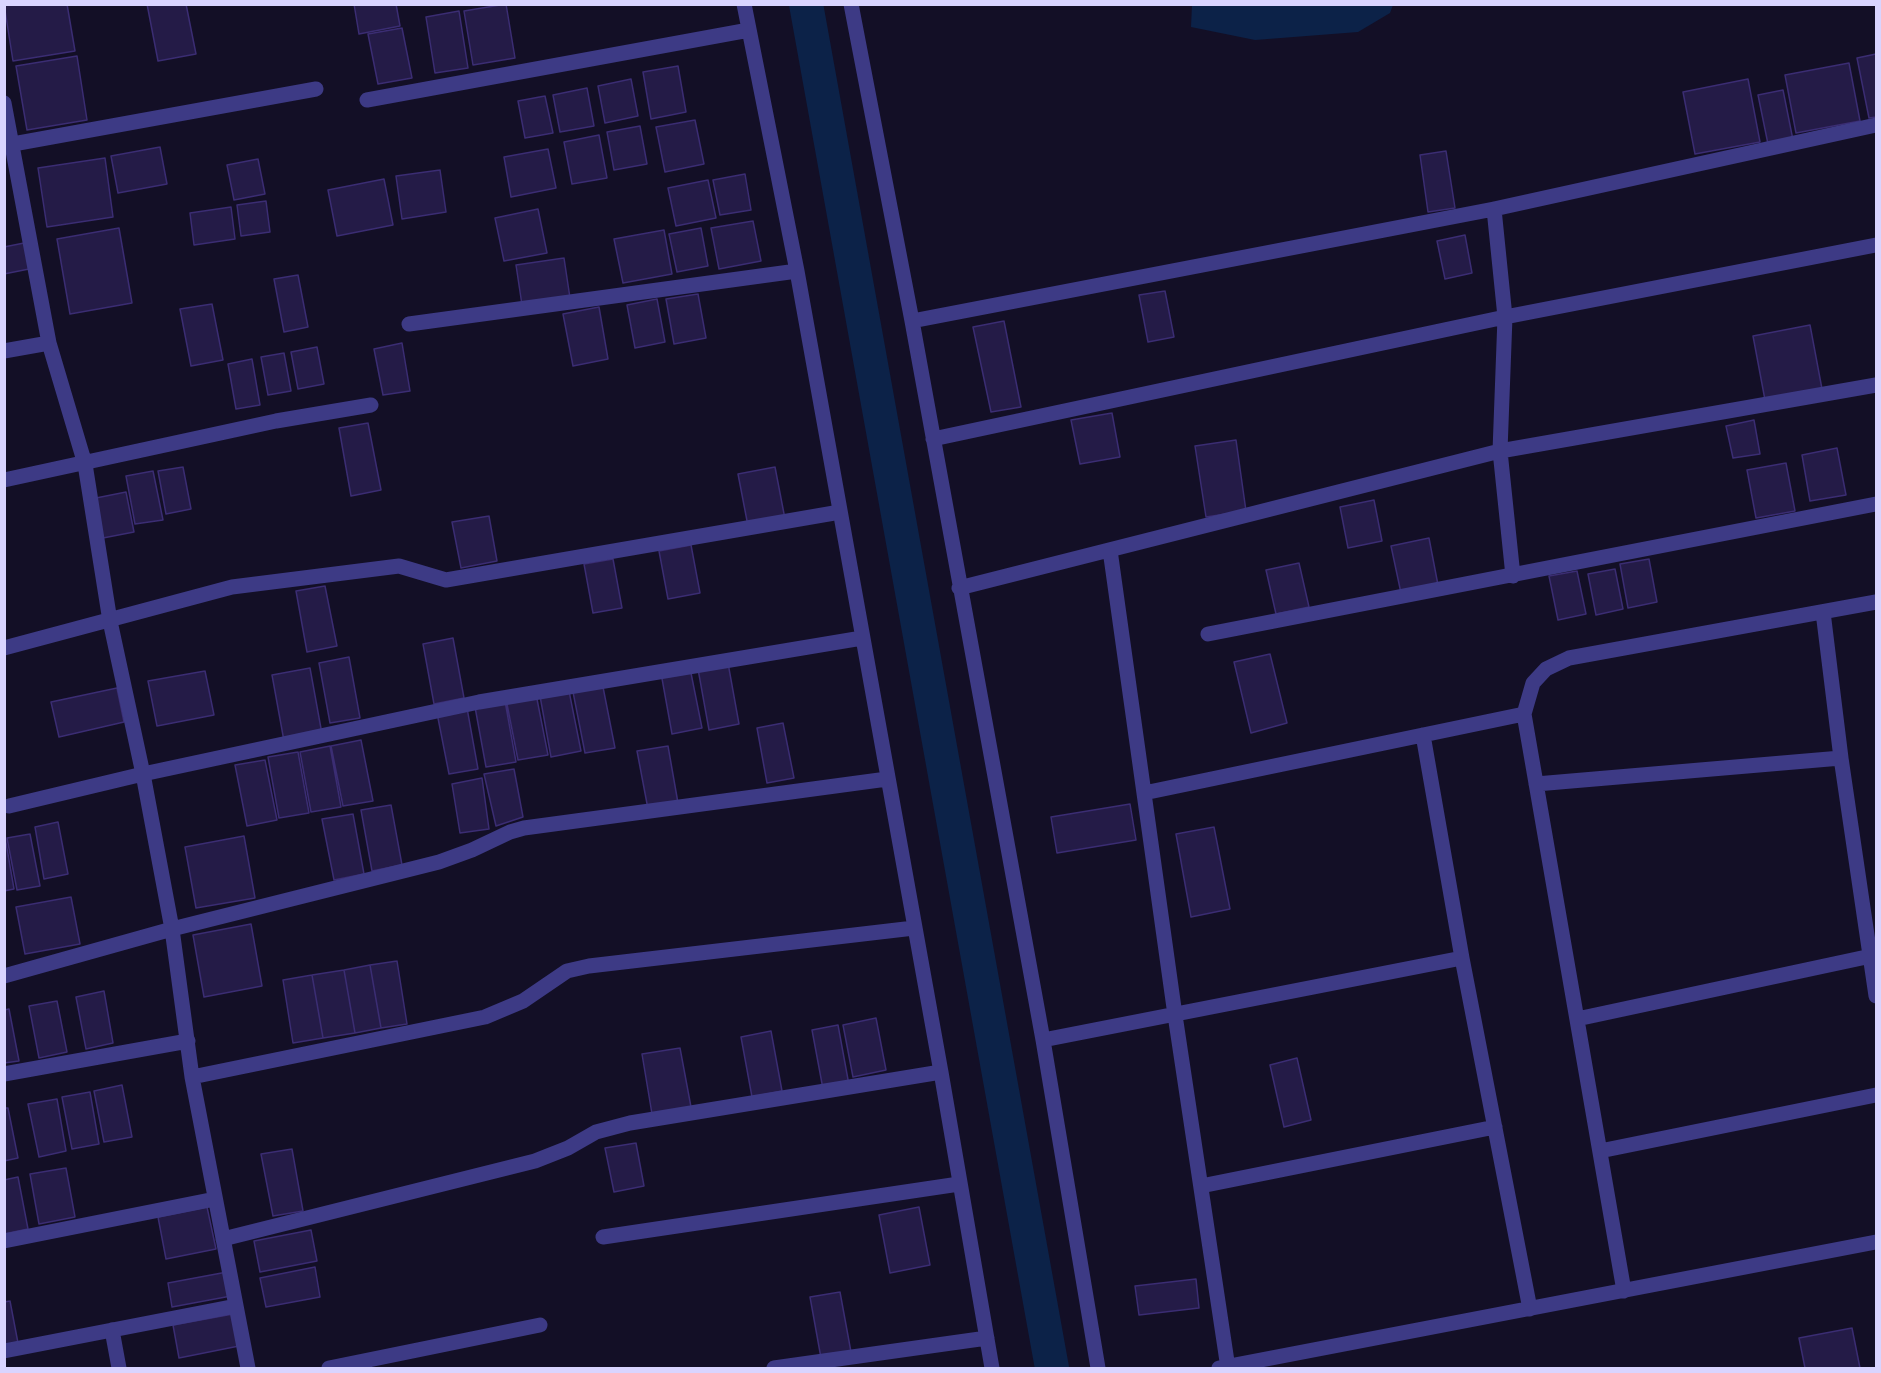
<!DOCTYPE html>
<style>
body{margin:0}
#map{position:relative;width:1881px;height:1373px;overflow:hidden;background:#130f26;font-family:Helvetica,sans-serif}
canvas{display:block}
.frame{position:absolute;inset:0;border:6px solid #d9d4ff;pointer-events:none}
</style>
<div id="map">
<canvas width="1881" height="1373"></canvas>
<div class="frame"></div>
</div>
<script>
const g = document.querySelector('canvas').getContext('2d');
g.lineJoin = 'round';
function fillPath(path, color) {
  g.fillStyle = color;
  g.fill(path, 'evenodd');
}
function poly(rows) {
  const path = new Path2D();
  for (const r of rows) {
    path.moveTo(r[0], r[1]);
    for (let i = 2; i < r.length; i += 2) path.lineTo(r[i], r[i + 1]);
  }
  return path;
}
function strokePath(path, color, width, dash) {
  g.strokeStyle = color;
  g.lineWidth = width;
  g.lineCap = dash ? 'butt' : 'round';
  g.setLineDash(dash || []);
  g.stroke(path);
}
const water = poly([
 [1192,5,1192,4,1393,5,1390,13,1358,32,1255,40,1191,27]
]);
const canal = poly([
 [806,4,1052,1368]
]);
const building = poly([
 [4,4,67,4,75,51,13,61,4,4],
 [147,4,186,4,196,54,158,61,147,4],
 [354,4,396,4,400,26,359,34,354,4],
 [506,4,515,58,473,65,464,11,506,4],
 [459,11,468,68,435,73,426,17,459,11],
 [402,28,412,78,378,84,368,34,402,28],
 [1876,54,1876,117,1869,118,1857,58,1876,54],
 [77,56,87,120,27,130,16,66,77,56],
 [1849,63,1860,121,1796,133,1785,75,1849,63],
 [678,66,686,112,651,119,643,72,678,66],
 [631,79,638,116,605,123,598,86,631,79],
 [1748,79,1760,142,1695,154,1683,92,1748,79],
 [587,88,594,126,560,132,553,95,587,88],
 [1783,90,1793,140,1768,144,1758,95,1783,90],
 [545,96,553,133,525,138,518,101,545,96],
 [695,120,704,164,665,172,656,127,695,120],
 [640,126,647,164,614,170,607,132,640,126],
 [599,135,607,178,572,184,564,142,599,135],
 [160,147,167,184,118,193,111,156,160,147],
 [548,149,556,188,511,197,504,157,548,149],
 [1446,151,1455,208,1428,212,1420,155,1446,151],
 [105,158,113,217,47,227,38,168,105,158],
 [258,159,265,194,234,200,227,165,258,159],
 [440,170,446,212,402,219,396,176,440,170],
 [745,174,751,210,720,215,713,180,745,174],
 [384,179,393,225,337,236,328,190,384,179],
 [708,180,716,218,676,226,668,188,708,180],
 [266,201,270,232,241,236,237,205,266,201],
 [231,207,235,239,194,245,190,213,231,207],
 [538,209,547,253,504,261,495,218,538,209],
 [753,221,761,261,719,269,711,228,753,221],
 [119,228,132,303,70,314,57,239,119,228],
 [701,228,708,266,677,272,669,234,701,228],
 [664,230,672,274,623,283,614,239,664,230],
 [1465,235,1472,273,1445,279,1437,241,1465,235],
 [29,242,34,268,4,274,4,247,29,242],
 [564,258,570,298,522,305,516,265,564,258],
 [298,275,308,327,284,332,274,279,298,275],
 [1165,291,1174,337,1148,342,1139,295,1165,291],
 [698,294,706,338,674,344,666,299,698,294],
 [657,299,665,342,635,348,627,305,657,299],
 [212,304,223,360,191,366,180,309,212,304],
 [599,307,608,359,573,366,563,314,599,307],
 [1004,321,1021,407,991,412,973,327,1004,321],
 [1810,325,1822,389,1765,400,1753,336,1810,325],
 [402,343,410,391,383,395,374,349,402,343],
 [317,347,324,384,298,389,291,352,317,347],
 [284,353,291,391,268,395,261,357,284,353],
 [252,359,260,405,236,409,228,364,252,359],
 [1112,413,1120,457,1080,464,1071,420,1112,413],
 [1754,420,1760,454,1733,458,1726,426,1754,420],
 [368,423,381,490,351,496,339,428,368,423],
 [1236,440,1246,511,1206,517,1195,446,1236,440],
 [1837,448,1846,495,1810,501,1802,455,1837,448],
 [1786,463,1795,511,1756,518,1747,470,1786,463],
 [183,467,191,509,166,514,158,471,183,467],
 [775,467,785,519,748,526,738,474,775,467],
 [153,471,163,520,135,524,126,476,153,471],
 [126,492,134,532,103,538,96,498,126,492],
 [1374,500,1382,541,1348,548,1340,507,1374,500],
 [489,516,497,561,461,568,452,522,489,516],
 [1429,538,1438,585,1401,593,1391,546,1429,538],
 [691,545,700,593,668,599,659,551,691,545],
 [613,559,622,608,593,613,584,564,613,559],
 [1649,559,1657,602,1628,608,1620,564,1649,559],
 [1299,563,1309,607,1276,614,1266,570,1299,563],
 [1615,569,1623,609,1596,615,1588,574,1615,569],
 [1577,571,1586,614,1558,620,1549,576,1577,571],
 [325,586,337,646,307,652,296,591,325,586],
 [453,638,464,698,434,704,423,644,453,638],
 [1270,654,1287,723,1251,733,1234,662,1270,654],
 [349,657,360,718,330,723,319,663,349,657],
 [728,663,739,724,709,730,698,669,728,663],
 [310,668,322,734,284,741,272,675,310,668],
 [690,668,702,728,672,734,661,673,690,668],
 [205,671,214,715,157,726,148,681,205,671],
 [603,687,615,748,585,753,573,692,603,687],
 [117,688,124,722,59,737,51,702,117,688],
 [569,691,581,751,551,757,540,696,569,691],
 [536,694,548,755,518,760,506,699,536,694],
 [505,701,516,762,486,767,475,707,505,701],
 [467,708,478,769,449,774,437,713,467,708],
 [783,723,794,778,767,783,757,728,783,723],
 [361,740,373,801,343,806,331,746,361,740],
 [330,746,341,807,311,812,300,752,330,746],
 [668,746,678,803,648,809,637,751,668,746],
 [298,752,309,813,279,818,268,757,298,752],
 [265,760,277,820,247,826,235,765,265,760],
 [514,769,523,817,496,826,484,774,514,769],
 [482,778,489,829,460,833,452,784,482,778],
 [1130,804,1136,840,1057,853,1051,817,1130,804],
 [391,805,402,865,372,871,361,810,391,805],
 [353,814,364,874,334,880,322,819,353,814],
 [58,822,68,874,44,879,35,827,58,822],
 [1214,827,1230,909,1191,917,1176,834,1214,827],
 [30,834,40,886,17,890,7,838,30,834],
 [244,836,255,898,196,908,185,847,244,836],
 [5,837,14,889,4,891,4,837,5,837],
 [71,897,80,944,25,954,16,907,71,897],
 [251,924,262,986,204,997,193,935,251,924],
 [397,961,407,1024,381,1028,370,965,397,961],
 [370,965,381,1028,355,1033,344,970,370,965],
 [344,970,355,1033,323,1038,312,975,344,970],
 [312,975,323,1038,293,1043,283,980,312,975],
 [104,991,113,1043,86,1049,76,997,104,991],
 [57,1001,67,1052,39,1058,29,1006,57,1001],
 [9,1009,19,1061,4,1063,4,1010,9,1009],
 [876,1018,886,1070,853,1077,843,1025,876,1018],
 [838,1025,849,1085,823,1089,812,1030,838,1025],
 [771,1031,782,1091,752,1097,741,1037,771,1031],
 [680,1048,691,1107,652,1114,642,1054,680,1048],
 [1297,1058,1311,1120,1284,1127,1270,1065,1297,1058],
 [122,1085,132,1137,104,1142,94,1091,122,1085],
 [90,1092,99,1144,72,1149,62,1097,90,1092],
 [57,1099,66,1151,39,1157,28,1104,57,1099],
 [4,1108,8,1108,18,1158,4,1161,4,1108],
 [636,1143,644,1186,614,1192,605,1148,636,1143],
 [292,1149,303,1211,273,1216,261,1154,292,1149],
 [66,1168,75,1217,39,1224,30,1174,66,1168],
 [18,1177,28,1229,4,1234,4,1180,18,1177],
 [207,1207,216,1249,166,1259,158,1217,207,1207],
 [919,1207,930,1265,890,1273,879,1215,919,1207],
 [311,1230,317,1261,260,1272,254,1241,311,1230],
 [315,1267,320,1297,266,1307,260,1278,315,1267],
 [227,1272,231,1296,172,1307,168,1283,227,1272],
 [1196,1279,1199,1308,1139,1315,1135,1286,1196,1279],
 [840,1292,851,1352,821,1358,810,1297,840,1292],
 [10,1301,18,1343,4,1346,4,1302,10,1301],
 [233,1314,239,1346,179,1358,173,1325,233,1314],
 [1852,1328,1860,1368,1805,1368,1799,1338,1852,1328]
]);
const minor = poly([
 [744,4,797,271,941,1072,992,1368],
 [851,4,912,321,1043,1040,1098,1368],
 [367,100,749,30],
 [4,103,49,343,85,464,110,621,143,774,172,929,192,1077,248,1368],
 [13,144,316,89],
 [1494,209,1505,317,1500,451,1513,576],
 [912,321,1494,209,1876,125],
 [409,324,797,271],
 [4,351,49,343],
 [933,439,1505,317,1876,245],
 [4,480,276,421,371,405],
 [1110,550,1175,1015,1228,1368],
 [959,588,1500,451,1876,385],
 [1208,634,1876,504],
 [4,648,232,587,399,566,446,580,840,512],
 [1423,735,1462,958,1530,1309],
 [1841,758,1876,996],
 [1536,784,1841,758,1823,612],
 [1144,793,1524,714],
 [9,806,143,774,479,702,862,638],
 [4,976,172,929,439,862,472,850,510,832,524,828,887,779],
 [1577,1019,1871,956],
 [1043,1040,1462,958],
 [4,1074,188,1041],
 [192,1077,485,1017,523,1001,567,971,589,966,914,928],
 [1600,1151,1876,1095],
 [1201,1186,1495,1127],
 [603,1237,959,1184],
 [223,1239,535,1161,568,1148,596,1132,630,1123,941,1072],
 [4,1241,215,1199],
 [1624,1291,1524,714,1533,683,1546,669,1569,658,1876,602],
 [112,1330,119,1368],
 [4,1351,236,1306],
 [329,1368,540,1325],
 [774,1368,987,1338],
 [1219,1368,1876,1242]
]);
fillPath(water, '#0c2248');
strokePath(canal, '#0c2248', 34);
fillPath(building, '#241b47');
strokePath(building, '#3b2d73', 1.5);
strokePath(minor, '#3d3a85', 15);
</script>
